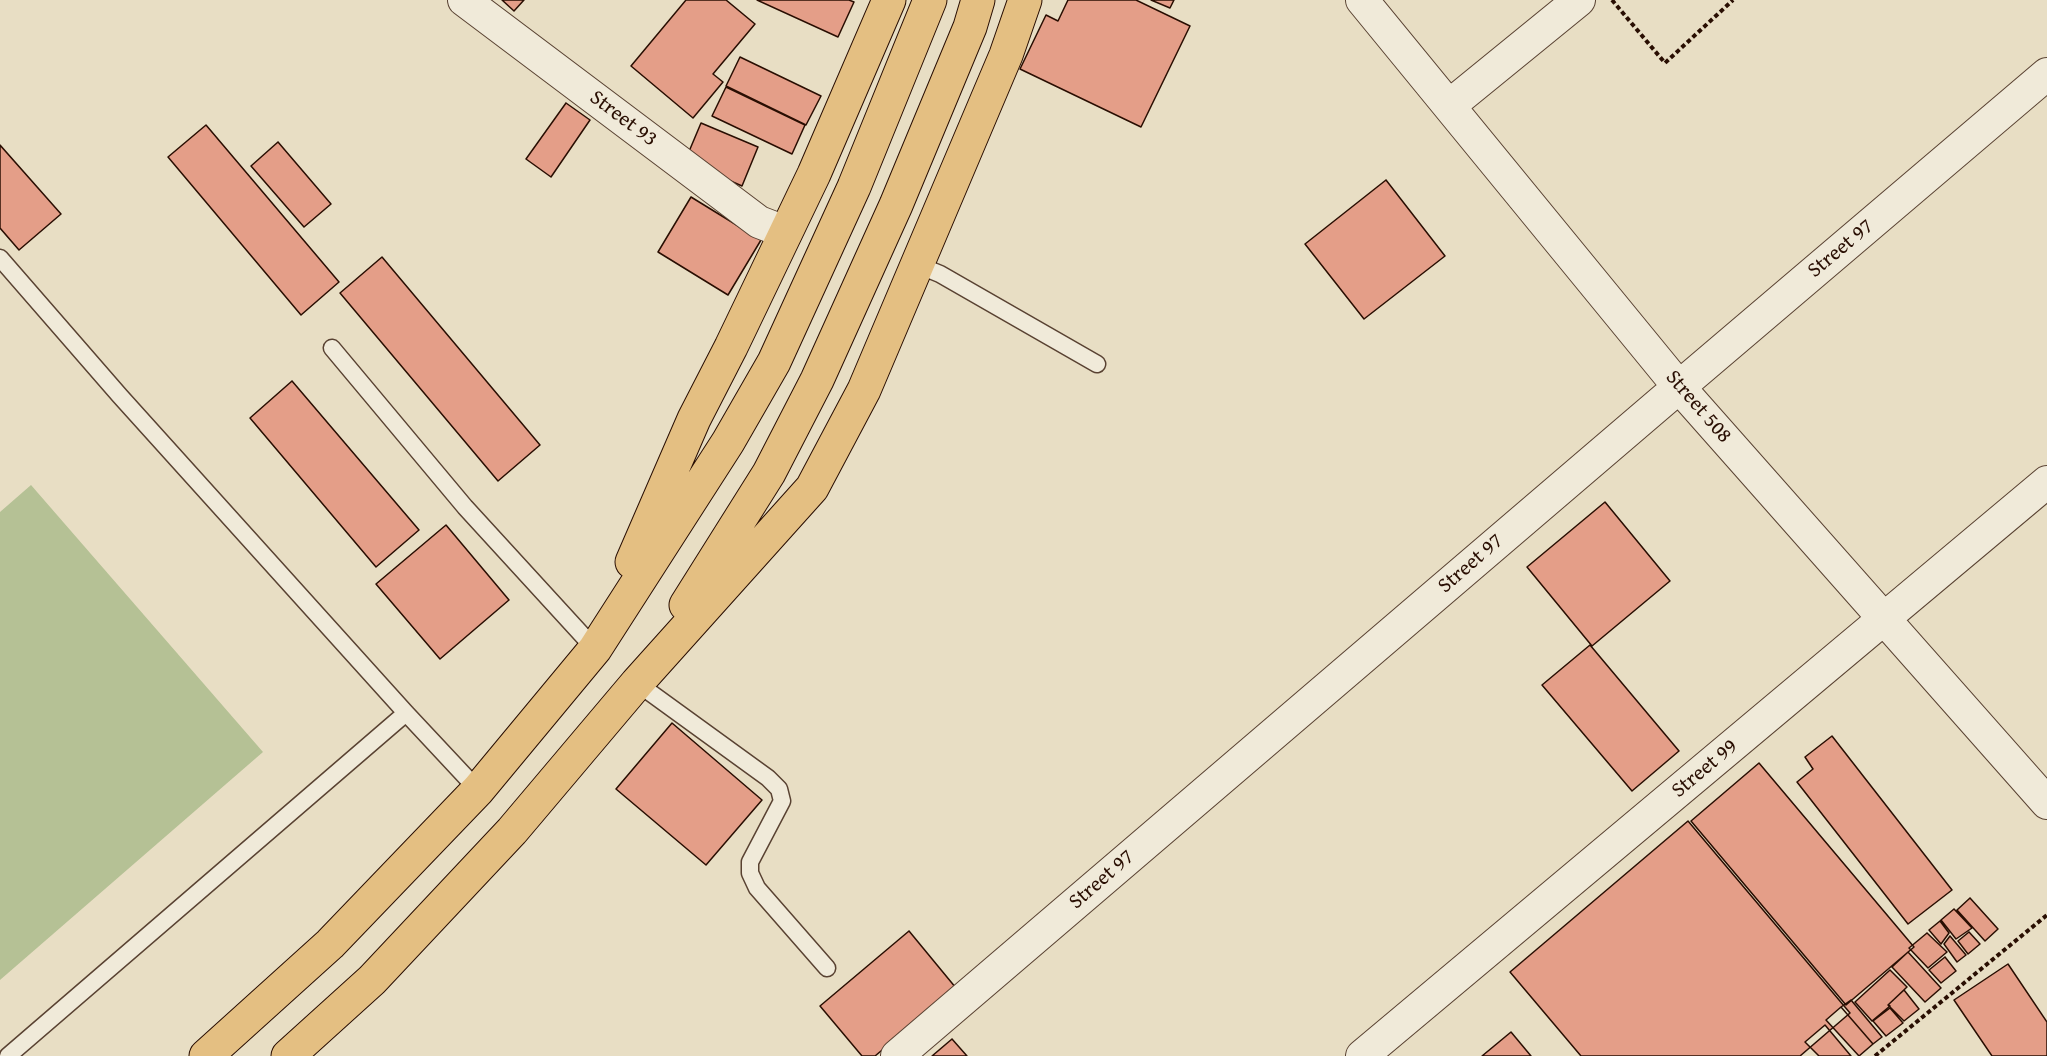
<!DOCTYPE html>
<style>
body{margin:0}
canvas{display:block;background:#e8dec4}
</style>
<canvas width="2047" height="1056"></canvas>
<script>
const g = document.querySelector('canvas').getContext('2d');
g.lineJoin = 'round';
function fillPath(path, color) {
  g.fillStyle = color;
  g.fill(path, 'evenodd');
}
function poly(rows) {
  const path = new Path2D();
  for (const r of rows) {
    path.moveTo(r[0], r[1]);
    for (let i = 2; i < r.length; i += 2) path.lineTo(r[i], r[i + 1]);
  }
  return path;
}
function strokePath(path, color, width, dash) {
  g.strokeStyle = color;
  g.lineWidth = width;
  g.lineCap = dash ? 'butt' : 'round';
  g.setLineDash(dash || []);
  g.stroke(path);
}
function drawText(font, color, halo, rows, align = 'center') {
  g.font = font + ' "Gentium Book Plus",serif';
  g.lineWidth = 6;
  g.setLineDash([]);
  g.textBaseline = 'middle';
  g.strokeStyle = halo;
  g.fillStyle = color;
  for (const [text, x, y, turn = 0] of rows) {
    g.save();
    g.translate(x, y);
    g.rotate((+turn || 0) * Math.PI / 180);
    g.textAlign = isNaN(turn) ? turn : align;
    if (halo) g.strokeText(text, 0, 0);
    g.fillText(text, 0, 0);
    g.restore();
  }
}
const green = poly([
 [31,485,263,752,0,980,0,512]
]);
const building = poly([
 [502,0,524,0,514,11,502,0],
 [686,0,726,0,755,24,713,74,723,82,693,118,631,66,686,0],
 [757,0,849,0,854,2,838,37,757,0],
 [1068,0,1136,0,1190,26,1141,127,1020,69,1046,15,1058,21,1068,0],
 [1151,0,1174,0,1170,8,1151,0],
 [740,57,821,96,806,125,726,86,740,57],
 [726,87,805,125,792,154,712,116,726,87],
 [566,103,590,120,551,177,526,159,566,103],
 [701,123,758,147,742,186,685,161,701,123],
 [206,125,339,282,301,315,168,157,206,125],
 [278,142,331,204,304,227,251,166,278,142],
 [0,145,61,214,19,250,0,228,0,145],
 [1386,180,1445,256,1364,319,1305,244,1386,180],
 [691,197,761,240,728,295,658,252,691,197],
 [382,257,540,445,498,481,340,293,382,257],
 [292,381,419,530,376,567,250,418,292,381],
 [1605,502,1670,581,1592,646,1527,567,1605,502],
 [446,525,509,600,440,659,376,584,446,525],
 [1590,645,1679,751,1632,791,1542,685,1590,645],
 [672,723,762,800,706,865,616,789,672,723],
 [1832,736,1952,890,1908,924,1797,782,1813,769,1805,757,1832,736],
 [1759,763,1914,947,1846,1005,1691,821,1759,763],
 [1688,821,1850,1013,1800,1056,1581,1056,1510,972,1688,821],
 [1970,898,1998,929,1985,941,1957,910,1970,898],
 [1954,909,1972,928,1956,939,1941,920,1954,909],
 [1940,921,1949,933,1941,944,1929,930,1940,921],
 [909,931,956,988,875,1056,862,1056,820,1006,909,931],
 [1969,932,1980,944,1968,954,1958,941,1969,932],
 [1927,933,1947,952,1928,968,1909,948,1927,933],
 [1950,936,1966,955,1957,962,1944,944,1950,936],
 [1908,952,1941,988,1925,1002,1892,967,1908,952],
 [1945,957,1956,971,1941,983,1929,970,1945,957],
 [2008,964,2047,1022,2047,1056,1992,1056,1954,1000,2008,964],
 [1890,970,1907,987,1888,1005,1890,1006,1872,1021,1855,1002,1890,970],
 [1904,990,1919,1009,1904,1021,1888,1005,1904,990],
 [1851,1000,1882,1037,1873,1044,1841,1007,1851,1000],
 [1841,1007,1873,1044,1859,1056,1826,1020,1841,1007],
 [1890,1008,1903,1023,1886,1036,1873,1021,1890,1008],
 [1825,1025,1851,1056,1819,1056,1805,1042,1825,1025],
 [1511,1032,1531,1056,1482,1056,1511,1032],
 [952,1039,967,1056,932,1056,952,1039]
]);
const path = poly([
 [1612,0,1665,63,1733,0],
 [1875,1056,2047,915]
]);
const service = poly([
 [0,258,120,396,406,713,478,790],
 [918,265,940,274,1097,364],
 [332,348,465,507,595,649],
 [637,683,768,778,779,789,782,801,750,862,750,873,757,888,827,968],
 [8,1056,406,713]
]);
const minor = poly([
 [464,0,759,222,785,232],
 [1362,0,1679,387,2047,803],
 [1449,106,1579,0],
 [897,1056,1679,387,2047,74],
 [1362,1056,2047,482]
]);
const trunk = poly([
 [632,562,694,419,731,347,814,174,889,0],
 [686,605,769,473,817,380,896,205,970,27,978,0],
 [206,1056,330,944,478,790,595,649,728,442,774,362,854,187,930,0],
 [288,1056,372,980,512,831,637,683,812,488,864,390,1006,55,1025,0]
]);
const streetNames = [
 ["Street 93",623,119,37],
 ["Street 97",1841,249,-40],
 ["Street 508",1698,407,49],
 ["Street 97",1471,564,-41],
 ["Street 99",1705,769,-40],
 ["Street 97",1102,880,-41]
];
fillPath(green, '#b5c195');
fillPath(building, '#e49e88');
strokePath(building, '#290e02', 1.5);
strokePath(service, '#594232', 19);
strokePath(minor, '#594232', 34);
strokePath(trunk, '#290e02', 35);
strokePath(path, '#290e02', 4, [4.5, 3]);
strokePath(service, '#f0ead9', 16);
strokePath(minor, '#f0ead9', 32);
strokePath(trunk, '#e4bf82', 33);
drawText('21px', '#290e02', '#f0ead9', streetNames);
</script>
